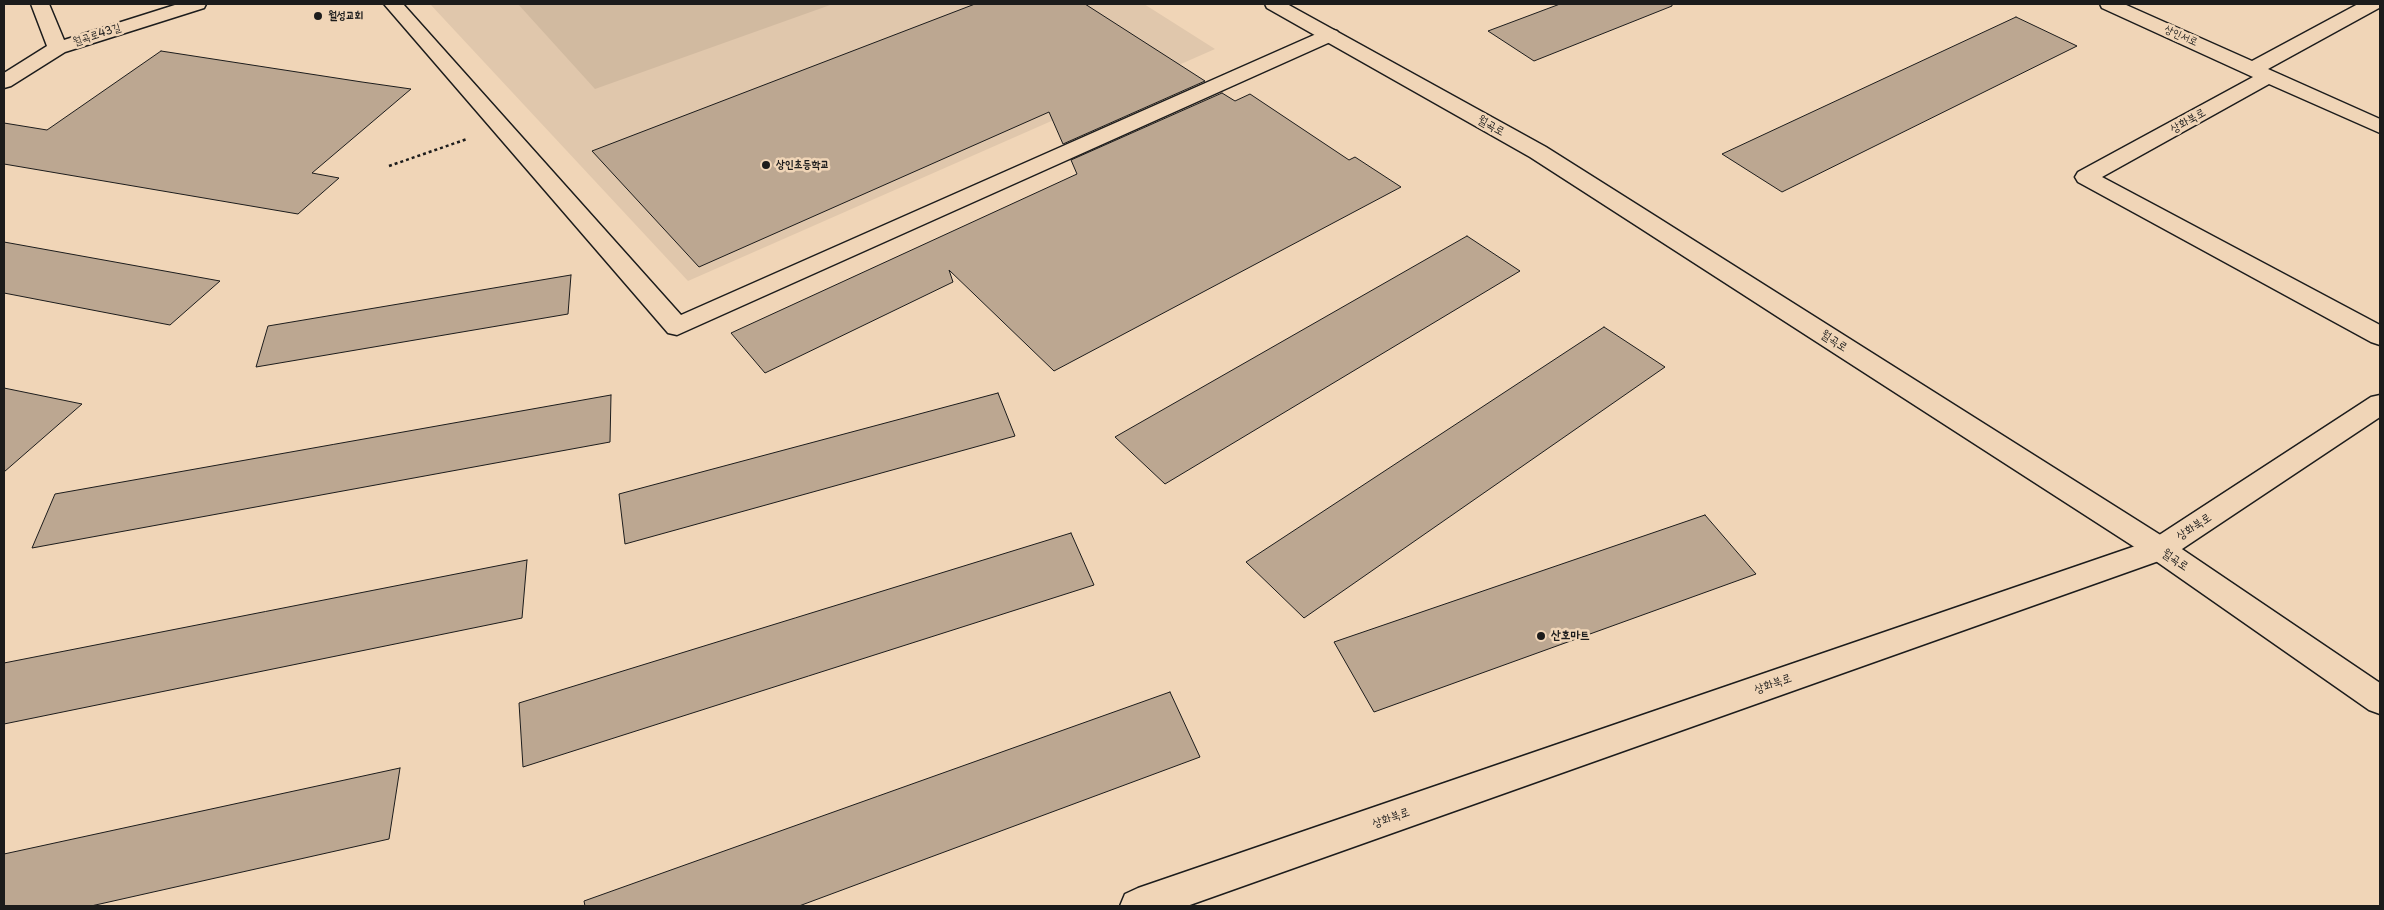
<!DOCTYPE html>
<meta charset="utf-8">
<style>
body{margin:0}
#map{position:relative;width:2384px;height:910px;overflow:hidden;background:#f0d5b7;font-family:"Playpen Sans",sans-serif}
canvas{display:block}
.frame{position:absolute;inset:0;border:5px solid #1c1c1c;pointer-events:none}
</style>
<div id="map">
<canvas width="2384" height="910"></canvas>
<div class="frame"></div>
</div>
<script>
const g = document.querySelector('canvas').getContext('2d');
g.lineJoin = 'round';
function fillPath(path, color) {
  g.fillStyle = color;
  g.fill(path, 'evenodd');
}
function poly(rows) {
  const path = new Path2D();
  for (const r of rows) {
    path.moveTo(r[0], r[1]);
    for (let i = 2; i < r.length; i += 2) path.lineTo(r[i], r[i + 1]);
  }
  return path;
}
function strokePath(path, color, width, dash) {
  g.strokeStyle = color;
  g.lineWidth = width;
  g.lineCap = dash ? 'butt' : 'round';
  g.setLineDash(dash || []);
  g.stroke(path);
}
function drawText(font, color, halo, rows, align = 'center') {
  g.font = font + ' "Playpen Sans","Poor Story",sans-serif';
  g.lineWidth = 5;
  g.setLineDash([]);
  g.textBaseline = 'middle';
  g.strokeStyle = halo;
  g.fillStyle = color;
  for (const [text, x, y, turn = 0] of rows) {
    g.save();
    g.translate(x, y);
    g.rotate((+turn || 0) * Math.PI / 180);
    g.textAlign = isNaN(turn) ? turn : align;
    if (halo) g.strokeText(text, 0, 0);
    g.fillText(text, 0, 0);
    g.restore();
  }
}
const built = poly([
 [430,4,1144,4,1215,49,688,281]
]);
const green = poly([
 [518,4,833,4,595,89]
]);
const building = poly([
 [975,4,1085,4,1205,81,1063,144,1049,112,699,267,592,151,975,4],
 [1560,4,1672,4,1672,6,1534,61,1488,31,1560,4],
 [2016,17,2077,46,1782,192,1722,154,2016,17],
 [161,51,362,82,411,89,312,173,339,178,298,214,4,164,4,123,47,130,161,51],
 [1222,93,1235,101,1250,94,1349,160,1355,157,1401,187,1054,371,949,270,953,282,765,373,731,333,1077,174,1071,160,1222,93],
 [1467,236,1520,271,1165,484,1115,437,1467,236],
 [4,242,220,281,170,325,4,293,4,242],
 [571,275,568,314,256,367,268,326,571,275],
 [1604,327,1665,367,1304,618,1246,562,1604,327],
 [4,388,82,404,4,472,4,388],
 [998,393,1015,436,625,544,619,494,998,393],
 [611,395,610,442,32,548,55,494,611,395],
 [1705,515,1756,574,1374,712,1334,642,1705,515],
 [1071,533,1094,585,523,767,519,703,1071,533],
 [527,560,522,618,4,724,4,663,527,560],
 [1170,692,1200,757,799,906,585,906,584,901,1170,692],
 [400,768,389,839,91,906,4,906,4,854,400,768]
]);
const path = poly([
 [389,166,467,139]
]);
const minor = poly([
 [31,4,49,4,64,40,178,4,206,4,204,8,65,52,11,86,4,88,4,73,47,46,31,4],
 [384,4,403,4,681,315,1323,31,1330,29,1337,31,1340,35,1337,39,677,335,668,333,384,4],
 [2100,4,2124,4,2252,61,2358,4,2380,4,2379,8,2268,69,2380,119,2380,133,2269,84,2102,177,2380,325,2380,345,2371,342,2078,182,2075,177,2078,172,2253,77,2102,8,2100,4],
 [2380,395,2380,417,2170,557,1187,906,1120,906,1125,894,1138,888,2150,541,2371,397,2380,395]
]);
const major = poly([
 [1265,4,1287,4,1546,147,2170,541,2380,683,2380,714,2369,710,2150,557,1530,157,1267,8,1265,4]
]);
const markers = [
 [318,16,5,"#1c1c1c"],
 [766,165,5,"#1c1c1c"],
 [1541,636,5,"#1c1c1c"]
];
const farPoinames = [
 ["월성교회",328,16],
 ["상인초등학교",776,165]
];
const farStreetnames = [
 ["월곡로43길",97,35,-18],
 ["상인서로",2181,36,24]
];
const streetNames = [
 ["상화북로",2188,121,-29],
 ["월곡로",1491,126,29],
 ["월곡로",1834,341,33],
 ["상화북로",2194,527,-33],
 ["월곡로",2175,560,34],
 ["상화북로",1773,684,-19],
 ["상화북로",1391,818,-19]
];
const poiNames = [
 ["산호마트",1551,636]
];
fillPath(built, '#e0c7ac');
fillPath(green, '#d1baa0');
fillPath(building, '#bca791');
strokePath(building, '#1c1c1c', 1);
strokePath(minor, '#1c1c1c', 3);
strokePath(major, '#1c1c1c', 3);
strokePath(path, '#1c1c1c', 2.5, [3, 3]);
fillPath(minor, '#f0d5b7');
fillPath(major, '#f0d5b7');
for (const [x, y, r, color] of markers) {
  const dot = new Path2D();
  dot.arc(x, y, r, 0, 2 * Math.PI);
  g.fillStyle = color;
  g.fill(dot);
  strokePath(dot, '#f0d5b7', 2);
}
drawText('bold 11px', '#1c1c1c', '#f0d5b7', farPoinames, 'left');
drawText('11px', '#1c1c1c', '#f0d5b7', farStreetnames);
drawText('12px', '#1c1c1c', '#f0d5b7', streetNames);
drawText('bold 12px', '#1c1c1c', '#f0d5b7', poiNames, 'left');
</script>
